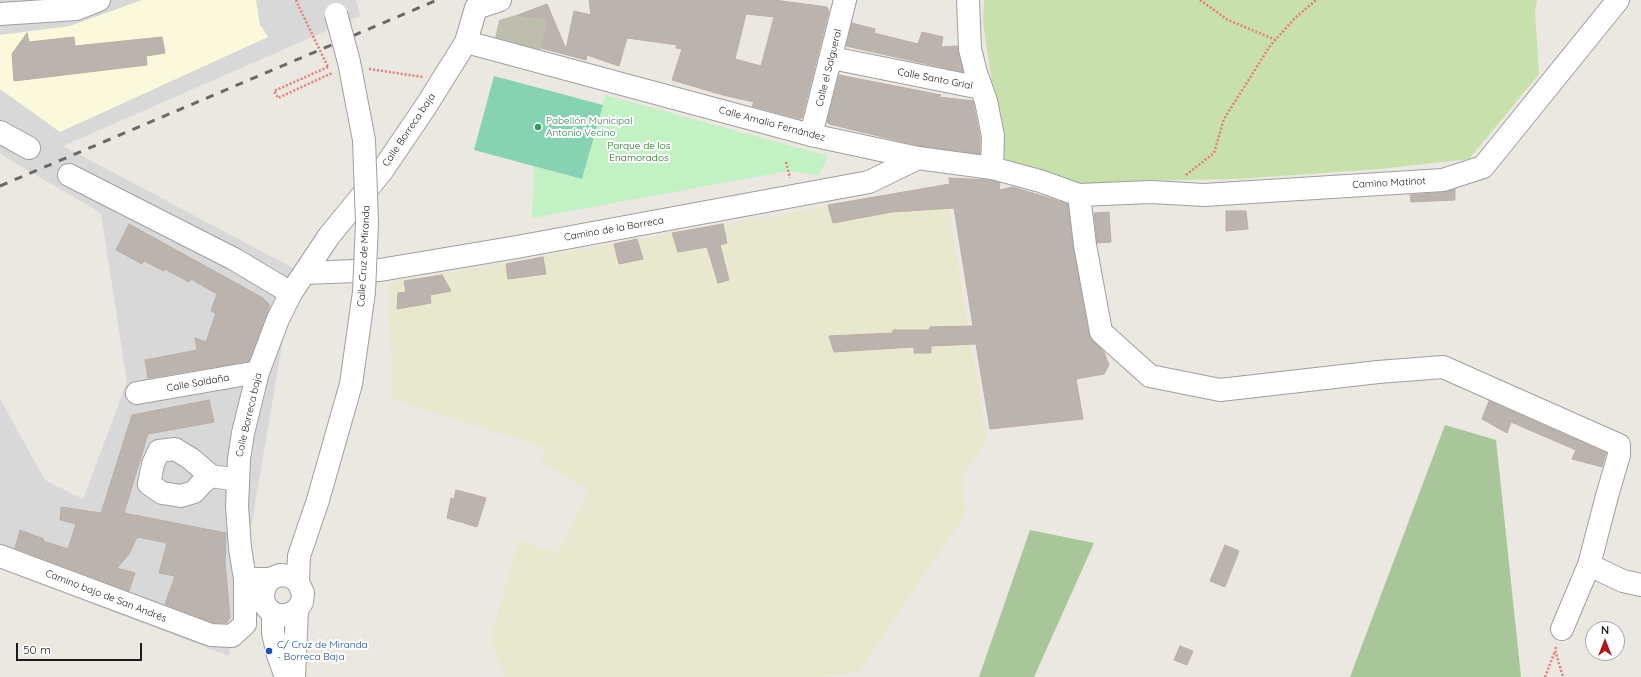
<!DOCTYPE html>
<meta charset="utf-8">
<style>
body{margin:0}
#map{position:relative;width:1641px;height:677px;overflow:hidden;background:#ebe7e1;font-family:Quicksand,sans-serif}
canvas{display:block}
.north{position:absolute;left:1585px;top:621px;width:40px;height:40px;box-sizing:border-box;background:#fff;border:1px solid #a4a4a4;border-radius:50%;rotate:0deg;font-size:11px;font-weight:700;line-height:16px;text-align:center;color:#1b1b1b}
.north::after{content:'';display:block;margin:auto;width:14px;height:18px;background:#af161c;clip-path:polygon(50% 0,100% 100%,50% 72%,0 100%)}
.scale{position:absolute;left:16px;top:643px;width:126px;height:18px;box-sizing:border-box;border:2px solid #1b1b1b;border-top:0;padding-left:5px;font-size:12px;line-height:14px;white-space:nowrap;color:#1b1b1b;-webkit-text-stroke:3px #fff;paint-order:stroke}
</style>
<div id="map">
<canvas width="1641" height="677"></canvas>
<div class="north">N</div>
<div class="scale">50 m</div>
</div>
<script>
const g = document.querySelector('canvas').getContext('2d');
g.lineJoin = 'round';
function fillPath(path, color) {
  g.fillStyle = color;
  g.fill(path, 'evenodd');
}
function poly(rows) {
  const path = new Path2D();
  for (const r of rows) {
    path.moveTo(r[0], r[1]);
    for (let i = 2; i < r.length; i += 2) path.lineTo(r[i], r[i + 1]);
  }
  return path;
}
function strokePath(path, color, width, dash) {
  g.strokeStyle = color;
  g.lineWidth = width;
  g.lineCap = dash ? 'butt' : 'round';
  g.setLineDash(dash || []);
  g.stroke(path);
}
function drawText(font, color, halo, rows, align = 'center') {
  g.font = font + ' Quicksand,sans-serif';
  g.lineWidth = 4;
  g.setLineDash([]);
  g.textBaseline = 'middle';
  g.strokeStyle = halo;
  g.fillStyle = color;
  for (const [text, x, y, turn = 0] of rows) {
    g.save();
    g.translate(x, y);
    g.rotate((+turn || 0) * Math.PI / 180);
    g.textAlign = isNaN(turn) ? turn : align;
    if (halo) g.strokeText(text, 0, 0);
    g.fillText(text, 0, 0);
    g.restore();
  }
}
const residential = poly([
 [0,0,356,0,360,16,63,146,295,269,229,656,0,569,0,399,45,480,83,499,127,382,101,213,0,154]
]);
const education = poly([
 [142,0,256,0,260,26,262,27,268,37,60,132,0,89,0,35,70,26]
]);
const construction = poly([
 [529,11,531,18,548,20,540,50,495,38,499,20]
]);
const farmland = poly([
 [945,186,987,441,960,477,966,513,859,672,822,677,505,677,491,637,519,541,558,553,588,490,541,461,546,448,393,399,388,283]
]);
const grass = poly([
 [984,0,1537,0,1535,12,1539,74,1469,159,1379,169,1237,179,1135,181,1084,188,1003,158,983,22]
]);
const forest = poly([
 [1445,425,1496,440,1521,677,1350,677],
 [1030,530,1094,543,1034,677,979,677]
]);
const park = poly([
 [605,95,828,156,819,175,788,171,532,218,534,166,582,179]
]);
const pitch = poly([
 [494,76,603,105,582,179,474,150]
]);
const building = poly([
 [589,0,774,0,827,7,829,11,802,118,800,119,752,106,754,102,723,95,672,80,682,49,676,48,677,45,627,38,619,66,587,55,586,60,541,48,548,20,518,15,547,4,566,49,574,11,591,15,589,0],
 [746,14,774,17,761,66,735,59,746,14],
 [852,23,875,29,874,33,918,44,922,32,943,37,941,47,957,46,963,72,846,46,852,23],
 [27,33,29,42,74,37,75,46,162,37,165,53,146,56,147,65,14,81,12,54,27,33],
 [839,75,941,95,939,97,973,101,980,137,980,154,920,146,829,124,827,122,839,75],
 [949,178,990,180,1000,183,999,190,1013,187,1068,204,1073,247,1089,334,1093,341,1104,352,1109,365,1104,374,1076,379,1083,419,990,429,976,344,931,346,931,353,914,353,914,347,834,352,829,336,893,333,893,330,929,330,930,327,973,326,954,208,892,212,833,223,828,205,950,184,949,178],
 [1455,189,1455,200,1411,202,1410,195,1444,192,1455,189],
 [1226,211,1246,211,1248,229,1226,231,1226,211],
 [1109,212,1111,242,1097,243,1094,213,1109,212],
 [129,224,263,298,269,304,269,308,249,361,148,378,145,360,197,350,195,338,206,342,216,313,211,311,217,294,191,279,189,282,165,269,164,271,144,261,142,264,116,250,129,224],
 [723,224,727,243,720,245,729,280,718,283,707,247,678,252,672,233,723,224],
 [637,239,643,259,619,264,614,244,637,239],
 [543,257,546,274,508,279,506,264,543,257],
 [442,275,451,291,430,295,431,303,397,309,398,293,406,292,404,281,442,275],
 [209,400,214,422,148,434,124,513,226,533,225,562,230,617,227,623,214,623,165,604,175,576,159,573,167,543,137,537,129,554,117,568,135,573,129,591,15,548,20,530,44,539,43,541,68,549,76,524,60,520,61,507,101,513,132,415,209,400],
 [1489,401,1606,453,1602,467,1572,459,1576,450,1511,422,1507,433,1482,419,1489,401],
 [456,490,486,498,477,527,447,518,451,498,454,499,456,490],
 [1225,545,1239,551,1225,587,1210,581,1225,545],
 [1180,646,1193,651,1187,665,1174,660,1180,646]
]);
const path = poly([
 [296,0,299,7],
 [1200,0,1228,20,1276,40],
 [328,67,274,91,278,98,332,73],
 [369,69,423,77],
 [786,162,790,178],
 [1186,175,1214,153,1224,119,1270,46,1294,19,1316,0],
 [1556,647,1555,650,1563,677],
 [1545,677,1555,651]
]);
const minor = poly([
 [968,0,970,49,976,73,986,101,993,136,992,168],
 [0,14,76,9,99,0],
 [466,42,811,135,918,158,992,168,1040,181,1079,195,1151,192,1204,195,1443,180,1483,167,1618,0],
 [832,58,981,88],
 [0,132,29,148],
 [811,135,845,0],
 [69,175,234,259,291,293],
 [1079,195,1085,245,1101,332,1150,376,1220,390,1378,372,1443,367,1619,445,1619,455,1607,496,1589,565,1562,629],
 [305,273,380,270,517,247,869,182,918,158],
 [137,393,258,372],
 [211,476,201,484,194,492,181,496,162,493,149,484,153,464,159,451,175,449,191,459,211,476,238,480],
 [0,556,211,635,232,636,245,624,245,579,240,548,237,506,239,459,243,433,258,372,278,319,291,293,329,236,382,171,426,106,466,42,476,8,500,0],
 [1589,565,1623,581,1641,585],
 [245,579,270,579,280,575,290,576,298,582,303,593,302,602,297,610,287,615,277,615,270,611,265,605,263,598,264,588,270,579],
 [298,582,299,556,318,500],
 [273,613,273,633,278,655,286,677],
 [294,677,297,610]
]);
const rail = poly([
 [0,186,437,0]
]);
const pathBridge = poly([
 [299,7,328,67]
]);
const minorBridge = poly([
 [318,500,351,384,364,292,367,223,364,140,349,62,336,14]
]);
const markers = [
 [538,127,4,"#2e9e5b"],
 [269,651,4,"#1a4fb4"]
];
const streetNames = [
 ["Calle el Salgueral",829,68,-76],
 ["Calle Santo Grial",935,79,11],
 ["Calle Amalio Fernández",772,124,15],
 ["Calle Borreca baja",409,130,-56],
 ["Camino Matinot",1389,183,-3],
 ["Camino de la Borreca",614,229,-10],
 ["Calle Cruz de Miranda",364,256,-87],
 ["Calle Saldaña",198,383,-10],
 ["Calle Borreca baja",249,415,-77],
 ["Camino bajo de San Andrés",106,596,21]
];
const leisureNames = [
 ["Pabellón Municipal",546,121],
 ["Antonio Vecino",546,133]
];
const parkNames = [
 ["Parque de los",639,146],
 ["Enamorados",639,158]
];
const transitNames = [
 ["C/ Cruz de Miranda",277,645],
 ["- Borreca Baja",277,657]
];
fillPath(residential, '#d9d8d8');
fillPath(education, '#faf9db');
fillPath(construction, '#bebeae');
fillPath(farmland, '#e7e8ce');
fillPath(grass, '#c8e0ac');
fillPath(forest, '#a9c69a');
fillPath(park, '#c2f2c4');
fillPath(pitch, '#87d2b2');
fillPath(building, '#bbb3ae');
strokePath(building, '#bbaea5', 1);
strokePath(minor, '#9f9f9f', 24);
strokePath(path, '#e97c75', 2.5, [2, 2]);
strokePath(minor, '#fff', 22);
strokePath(rail, '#696969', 3, [8, 8]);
strokePath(minorBridge, '#9f9f9f', 24, []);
strokePath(pathBridge, '#e97c75', 2.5, [2, 2]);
strokePath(minorBridge, '#fff', 22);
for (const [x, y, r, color] of markers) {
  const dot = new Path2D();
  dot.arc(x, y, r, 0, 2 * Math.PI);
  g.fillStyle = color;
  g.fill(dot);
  strokePath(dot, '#fff', 1.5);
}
drawText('10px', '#1b1b1b', '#fff', streetNames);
drawText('10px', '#27864d', '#fff', leisureNames, 'left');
drawText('10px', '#176a1b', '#fff', parkNames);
drawText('10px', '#164399', '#fff', transitNames, 'left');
</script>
